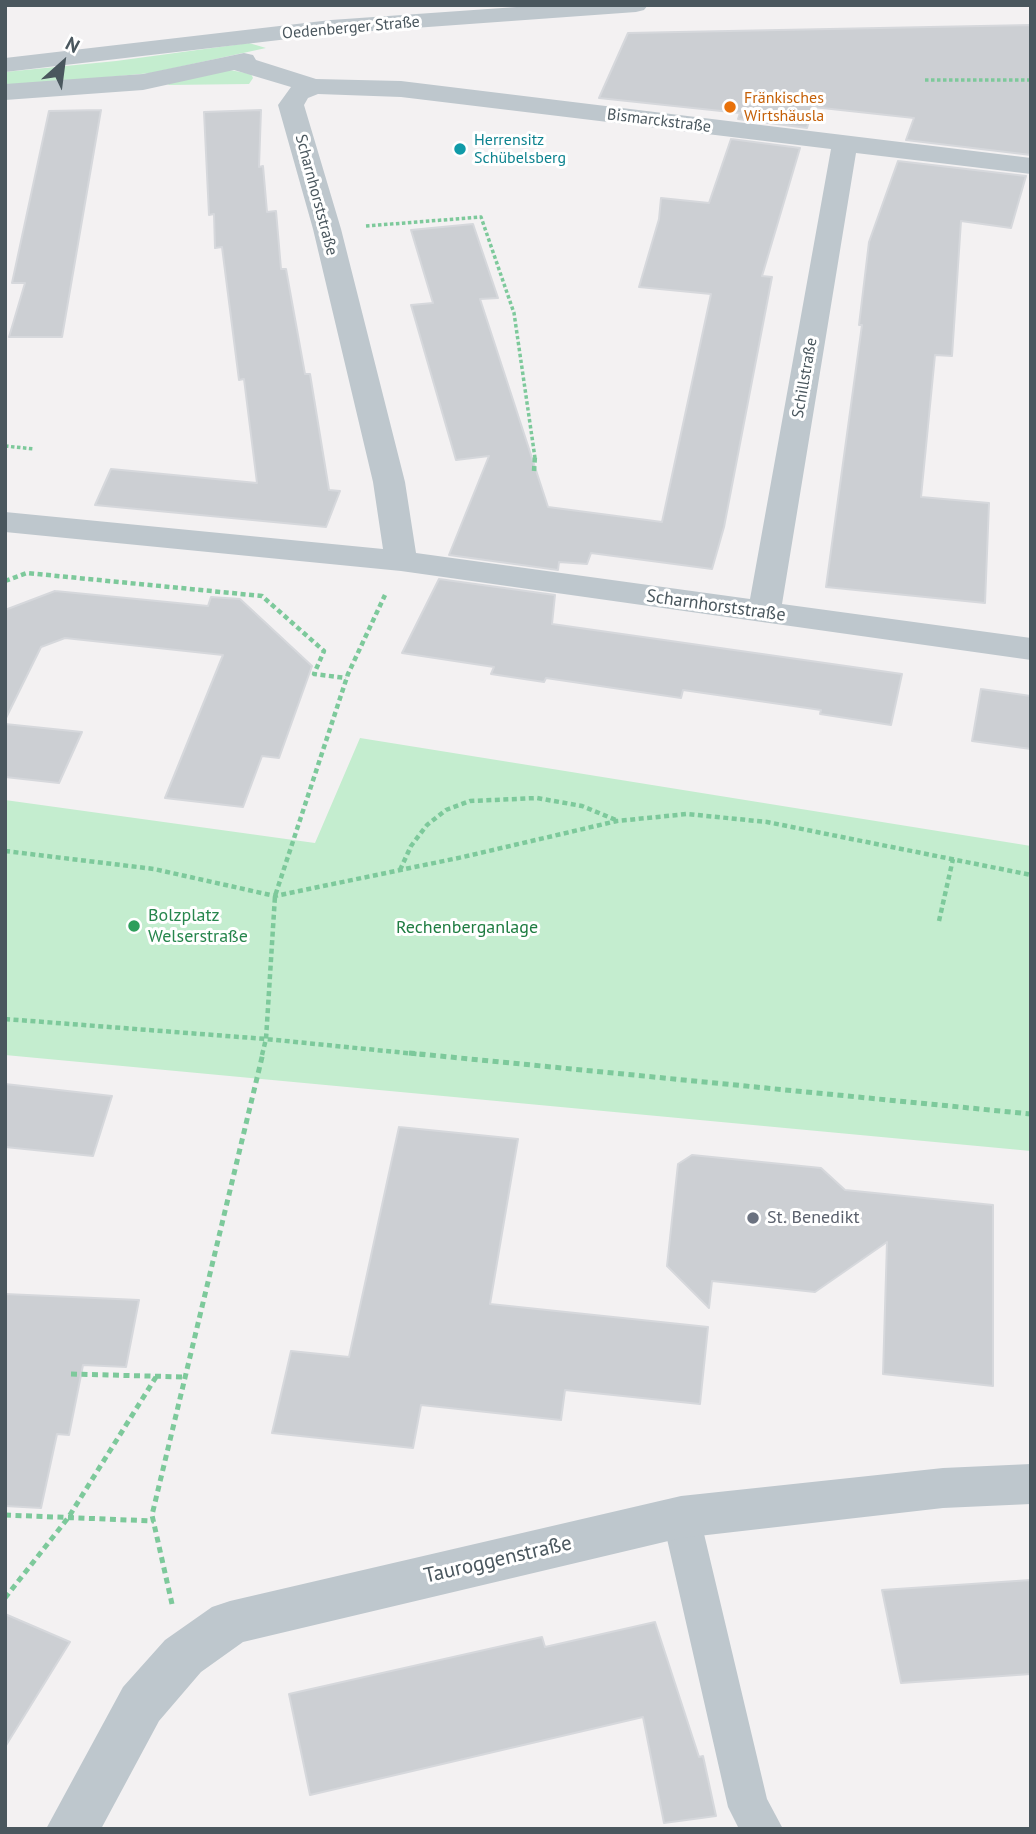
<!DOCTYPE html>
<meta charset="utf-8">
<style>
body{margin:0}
#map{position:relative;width:1036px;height:1834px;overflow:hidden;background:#f3f1f2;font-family:"PT Sans",sans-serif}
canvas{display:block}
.frame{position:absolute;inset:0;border:7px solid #4a575e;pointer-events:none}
.north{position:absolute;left:28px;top:28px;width:70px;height:70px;-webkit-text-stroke:5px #fff;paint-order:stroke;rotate:28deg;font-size:19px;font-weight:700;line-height:28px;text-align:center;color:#4a575e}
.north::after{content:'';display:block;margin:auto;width:24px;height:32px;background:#4a575e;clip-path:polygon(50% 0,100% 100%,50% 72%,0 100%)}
</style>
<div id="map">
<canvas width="1036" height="1834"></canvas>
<div class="frame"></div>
<div class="north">N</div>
</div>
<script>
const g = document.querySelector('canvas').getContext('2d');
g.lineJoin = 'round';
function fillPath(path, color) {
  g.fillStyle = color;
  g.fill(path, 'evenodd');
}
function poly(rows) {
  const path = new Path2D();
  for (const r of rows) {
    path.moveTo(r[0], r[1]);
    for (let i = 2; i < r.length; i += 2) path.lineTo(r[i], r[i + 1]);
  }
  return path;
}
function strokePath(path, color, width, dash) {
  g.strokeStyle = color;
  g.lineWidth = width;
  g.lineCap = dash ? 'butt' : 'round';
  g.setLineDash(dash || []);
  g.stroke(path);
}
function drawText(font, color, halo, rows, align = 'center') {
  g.font = font + ' "PT Sans",sans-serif';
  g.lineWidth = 6;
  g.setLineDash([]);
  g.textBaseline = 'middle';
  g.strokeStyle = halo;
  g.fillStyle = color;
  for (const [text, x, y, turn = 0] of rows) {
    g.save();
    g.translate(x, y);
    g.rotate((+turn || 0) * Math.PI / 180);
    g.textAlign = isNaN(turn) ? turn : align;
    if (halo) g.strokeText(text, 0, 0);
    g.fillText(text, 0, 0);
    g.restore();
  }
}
const green = poly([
 [249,43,266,48,151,73,5,87,5,72,116,61],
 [230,70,251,74,253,78,249,84,167,85,181,79],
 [360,738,1031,846,1031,1151,5,1055,5,800,315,843]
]);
const building = poly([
 [1031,25,1031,155,906,140,914,118,813,107,807,128,738,119,740,113,599,98,628,33,1031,25],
 [101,110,62,337,9,337,25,283,12,283,49,111,101,110],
 [261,110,259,167,263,166,267,212,276,211,281,269,286,269,305,374,310,374,329,490,340,491,326,527,95,505,111,469,257,483,244,379,239,380,222,247,215,248,214,214,209,215,204,112,261,110],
 [731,139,800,148,762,276,772,277,724,527,712,569,591,553,587,564,559,562,558,570,449,555,489,456,456,460,411,305,433,303,411,230,473,224,498,298,480,299,548,507,662,522,711,294,639,287,659,219,661,198,709,203,731,139],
 [898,161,1026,176,1011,228,961,221,952,356,935,355,921,497,989,503,985,603,826,587,862,325,859,325,869,242,898,161],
 [439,579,555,595,552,624,902,674,891,725,820,714,821,710,683,690,681,698,546,678,544,682,491,674,494,667,402,653,439,579],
 [55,591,208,606,211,597,240,599,312,666,279,758,262,756,243,807,165,798,223,655,65,638,41,647,5,720,5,610,55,591],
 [981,689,1031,696,1031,749,972,741,981,689],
 [5,724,82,732,59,783,5,777,5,724],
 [5,1084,112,1096,93,1156,5,1147,5,1084],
 [399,1127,518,1139,490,1304,708,1327,700,1404,565,1390,561,1420,421,1405,413,1448,272,1433,291,1351,349,1357,399,1127],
 [692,1155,821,1168,845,1190,993,1205,993,1386,883,1374,887,1242,815,1292,712,1281,709,1308,667,1266,678,1164,692,1155],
 [5,1294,139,1300,126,1367,83,1365,69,1435,57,1434,41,1508,5,1506,5,1294],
 [1031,1580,1031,1674,901,1683,882,1590,1031,1580],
 [5,1614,70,1642,5,1747,5,1614],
 [655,1622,699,1757,703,1756,716,1816,664,1823,643,1717,310,1795,289,1694,542,1637,545,1647,655,1622]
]);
const pathFar2 = poly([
 [925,80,1031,80],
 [366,226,481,217,514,313,535,458],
 [5,446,34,449]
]);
const pathFar1 = poly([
 [534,471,535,456],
 [5,581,27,573,262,596,324,651,314,674,346,678],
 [5,851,154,869,275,896,463,857,617,821,687,814,767,822,1031,875],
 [400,870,411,846,427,825,446,810,470,801,537,798,582,806,616,820],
 [939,921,953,859],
 [5,1019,266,1039,426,1055],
 [262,1055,266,1039,275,896,348,674,385,595]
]);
const path = poly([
 [409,1053,1031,1114],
 [71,1374,185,1377],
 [5,1515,154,1521],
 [5,1598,68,1518,156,1377],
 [172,1604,152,1515,263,1053]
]);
const lane = poly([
 [681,1501,694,1506,700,1517,767,1799,783,1829,739,1829,728,1807,662,1517,668,1506,681,1501]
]);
const street = poly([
 [545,5,648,5,644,10,636,12,331,34,5,72,5,58,331,20,545,5],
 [244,53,253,55,256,60,316,79,401,81,1031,158,1031,174,856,153,782,604,1031,638,1031,660,401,571,5,532,5,512,383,549,373,482,313,229,278,105,291,87,234,70,143,90,5,100,5,84,143,74,244,53],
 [318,94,401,97,831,149,750,599,416,553,405,482,341,229,304,105,308,98,318,94],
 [1031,1464,1031,1504,943,1508,681,1538,243,1642,201,1672,159,1721,101,1829,46,1829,123,1687,165,1640,212,1607,230,1601,681,1496,943,1468,1031,1464]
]);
const markers = [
 [730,107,7,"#e8710a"],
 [460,149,7,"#0f9aa8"],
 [134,926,7,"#2e9e5b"],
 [753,1218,7,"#6b7280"]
];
const farStreetnames = [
 ["Oedenberger Straße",351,28,-5],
 ["Bismarckstraße",659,121,7],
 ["Scharnhorststraße",316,195,75],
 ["Schillstraße",805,378,-80]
];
const farFoodnames = [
 ["Fränkisches",744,98],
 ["Wirtshäusla",744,116]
];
const farCulturenames = [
 ["Herrensitz",474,140],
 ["Schübelsberg",474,158]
];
const streetNames = [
 ["Scharnhorststraße",716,606,8]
];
const leisureNames = [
 ["Bolzplatz",148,916],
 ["Welserstraße",148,937]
];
const parkNames = [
 ["Rechenberganlage",467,928]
];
const worshipNames = [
 ["St. Benedikt",767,1218]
];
const nearStreetnames = [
 ["Tauroggenstraße",498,1560,-13]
];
fillPath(green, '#c4edcf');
fillPath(building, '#cccfd3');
strokePath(building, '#d6d8dc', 2);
strokePath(pathFar2, '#7dc99b', 3.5, [3.5, 2.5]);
strokePath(pathFar1, '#7dc99b', 4.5, [5, 3.5]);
strokePath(path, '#7dc99b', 5, [6, 4.5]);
fillPath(lane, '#bec7cd');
fillPath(street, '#bec7cd');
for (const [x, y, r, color] of markers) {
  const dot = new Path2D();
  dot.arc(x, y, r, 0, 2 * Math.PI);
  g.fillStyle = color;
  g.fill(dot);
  strokePath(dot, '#fff', 2.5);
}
drawText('16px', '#4a575e', '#fff', farStreetnames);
drawText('16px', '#c56008', '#fff', farFoodnames, 'left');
drawText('16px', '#0d838f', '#fff', farCulturenames, 'left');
drawText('18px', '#4a575e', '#fff', streetNames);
drawText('18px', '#27864d', '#fff', leisureNames, 'left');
drawText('18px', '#1e7c41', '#fff', parkNames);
drawText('18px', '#5b616d', '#fff', worshipNames, 'left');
drawText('21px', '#4a575e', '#fff', nearStreetnames);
</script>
